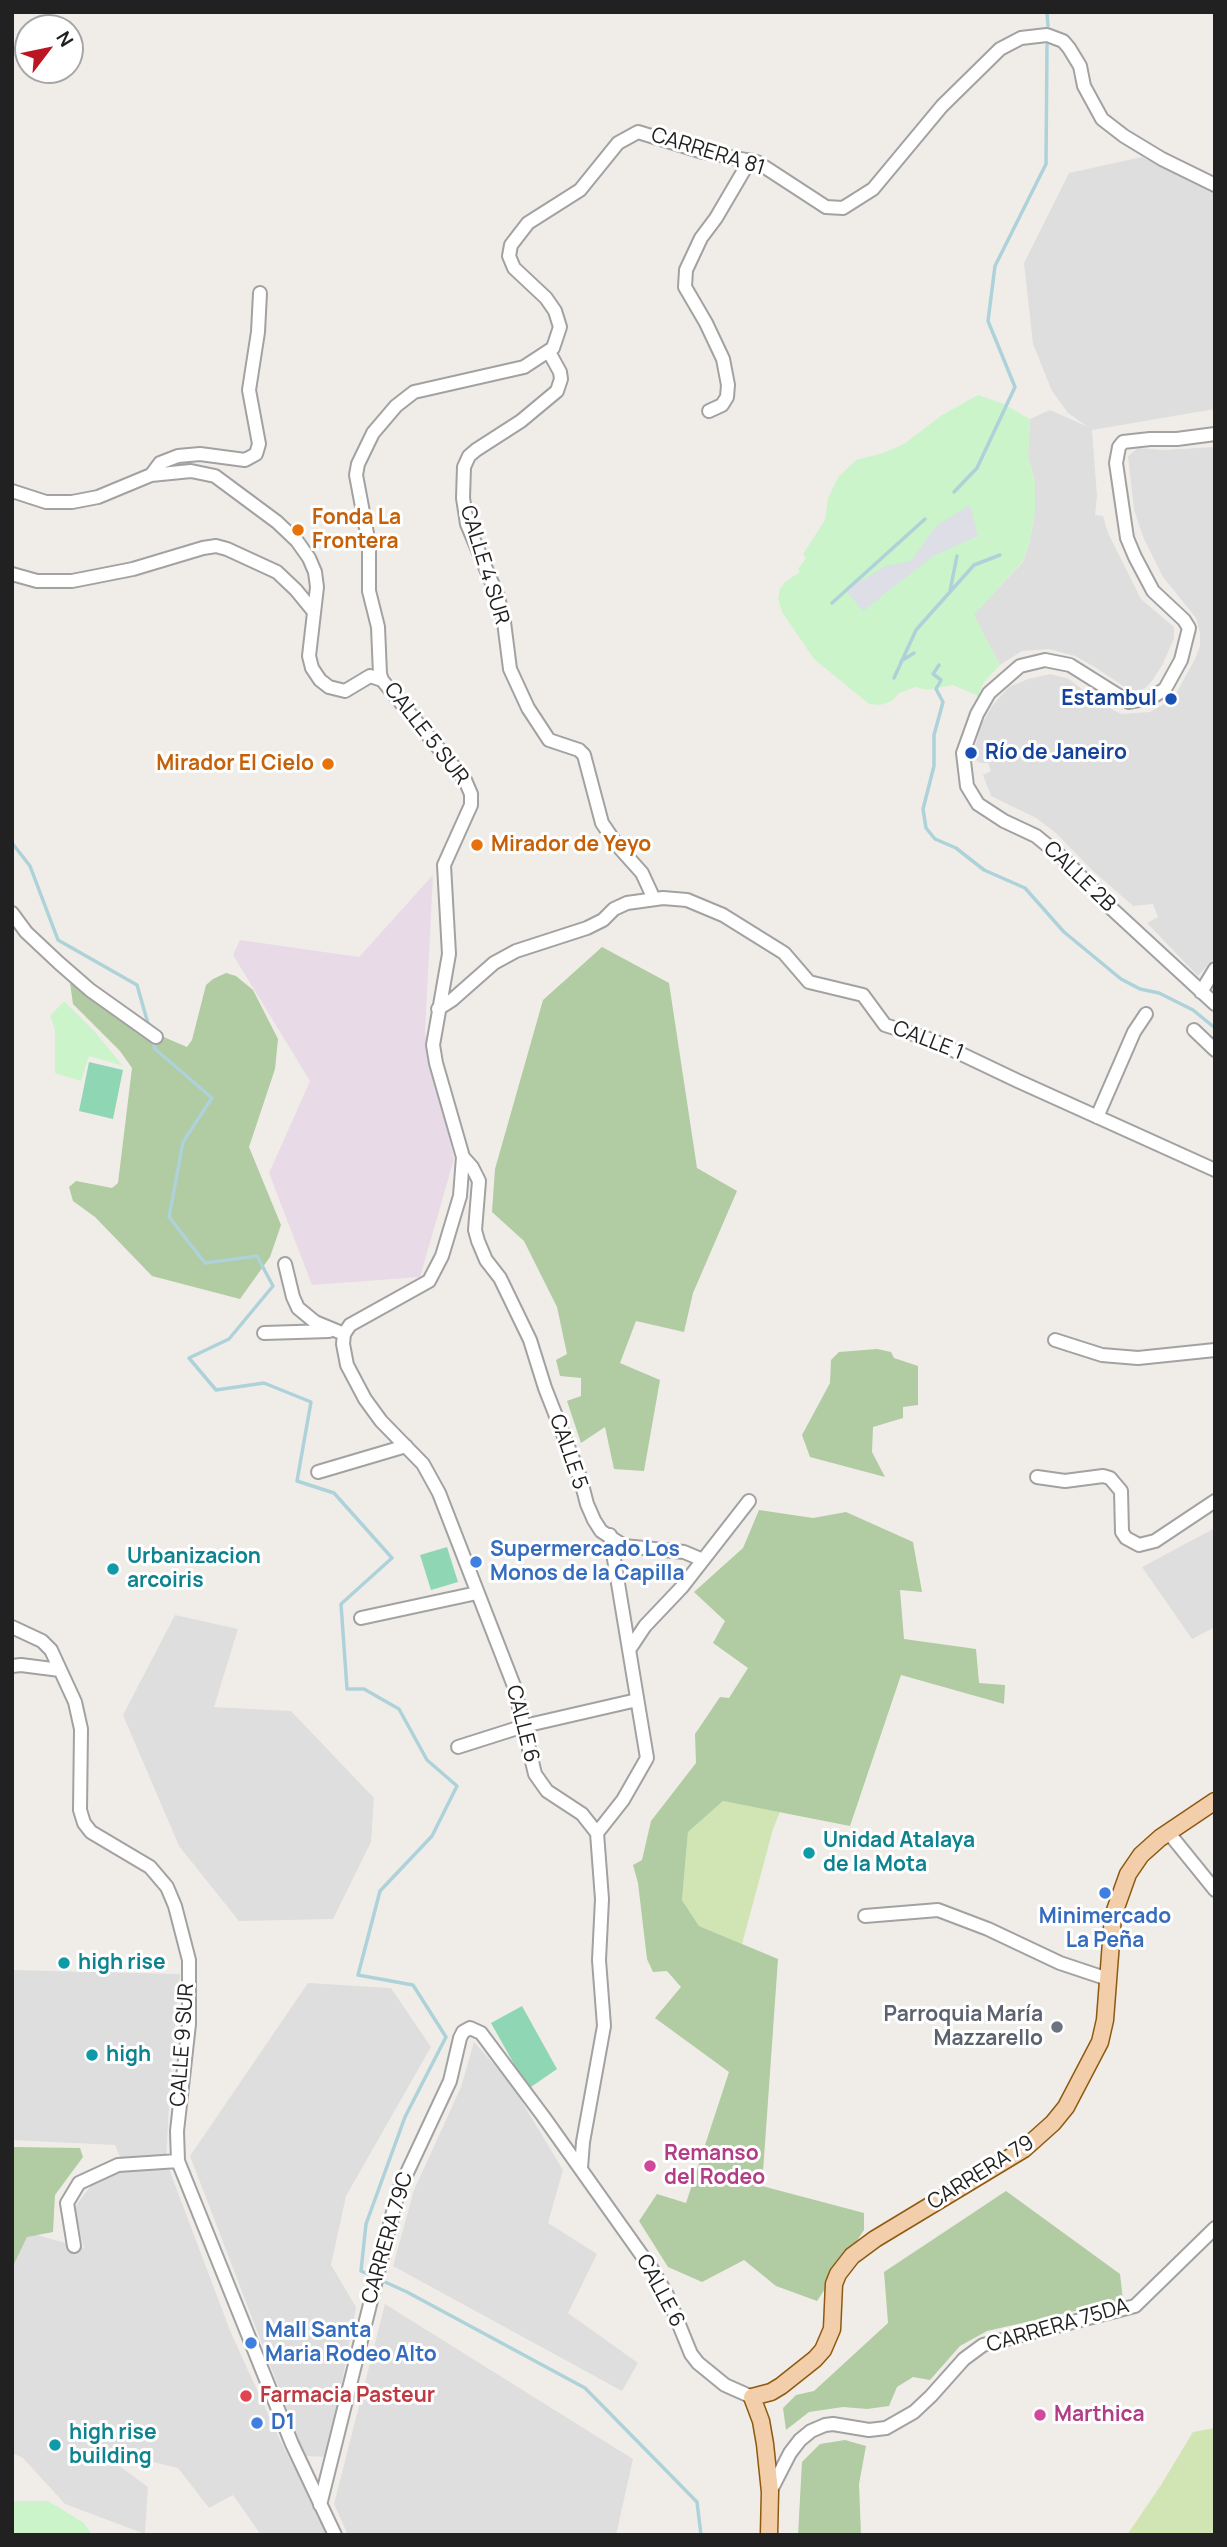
<!DOCTYPE html>
<meta charset="utf-8">
<style>
body{margin:0}
#map{position:relative;width:1227px;height:2547px;overflow:hidden;background:#f0ede9;font-family:Manrope,sans-serif}
canvas{display:block}
.frame{position:absolute;inset:0;border:14px solid #212121;pointer-events:none}
.north{position:absolute;left:14px;top:14px;width:70px;height:70px;box-sizing:border-box;background:#fff;border:2px solid #a6a6a6;border-radius:50%;rotate:58deg;font-size:19px;font-weight:700;line-height:28px;text-align:center;color:#212121}
.north::after{content:'';display:block;margin:auto;width:24px;height:32px;background:#bc1623;clip-path:polygon(50% 0,100% 100%,50% 72%,0 100%)}
</style>
<div id="map">
<canvas width="1227" height="2547"></canvas>
<div class="frame"></div>
<div class="north">N</div>
</div>
<script>
const g = document.querySelector('canvas').getContext('2d');
g.lineJoin = 'round';
function fillPath(path, color) {
  g.fillStyle = color;
  g.fill(path, 'evenodd');
}
function poly(rows) {
  const path = new Path2D();
  for (const r of rows) {
    path.moveTo(r[0], r[1]);
    for (let i = 2; i < r.length; i += 2) path.lineTo(r[i], r[i + 1]);
  }
  return path;
}
function strokePath(path, color, width, dash) {
  g.strokeStyle = color;
  g.lineWidth = width;
  g.lineCap = dash ? 'butt' : 'round';
  g.setLineDash(dash || []);
  g.stroke(path);
}
function drawText(font, color, halo, rows, align = 'center') {
  g.font = font + ' Manrope,sans-serif';
  g.lineWidth = 6;
  g.setLineDash([]);
  g.textBaseline = 'middle';
  g.strokeStyle = halo;
  g.fillStyle = color;
  for (const [text, x, y, turn = 0] of rows) {
    g.save();
    g.translate(x, y);
    g.rotate((+turn || 0) * Math.PI / 180);
    g.textAlign = isNaN(turn) ? turn : align;
    if (halo) g.strokeText(text, 0, 0);
    g.fillText(text, 0, 0);
    g.restore();
  }
}
const residential = poly([
 [1142,157,1215,194,1215,409,1092,430,1097,496,1095,515,1103,516,1108,533,1141,599,1174,627,1174,638,1163,664,1152,681,1144,689,1131,691,1093,666,1075,656,1049,649,1022,651,1000,665,973,615,1023,562,1029,544,1035,513,1035,482,1028,456,1030,419,1050,410,1088,427,1068,413,1052,391,1033,344,1024,263,1069,173],
 [1215,447,1215,957,1198,976,1147,923,1158,917,1153,904,1133,906,1091,869,1056,833,1036,818,991,796,983,775,991,771,988,763,981,763,974,759,973,755,981,725,992,706,1009,687,1028,679,1051,674,1069,679,1098,702,1121,714,1150,712,1173,699,1195,659,1200,646,1200,633,1196,618,1163,577,1144,539,1134,510,1128,456,1138,448,1164,450],
 [1215,1528,1215,1627,1192,1639,1142,1567],
 [175,1615,238,1629,214,1707,291,1711,374,1798,371,1842,333,1919,239,1921,179,1846,123,1715],
 [12,1970,180,1974,171,2068,166,2161,231,2333,281,2442,329,2535,261,2535,233,2495,209,2508,178,2468,95,2448,148,2487,145,2534,65,2504,23,2458,12,2453,12,2254,22,2231,84,2248,74,2208,103,2170,123,2164,115,2145,12,2140],
 [308,1983,391,1988,431,2047,346,2196,331,2265,356,2307,328,2457,305,2456,190,2156],
 [474,2042,510,2082,563,2170,548,2223,597,2254,568,2313,638,2363,622,2391,393,2266,414,2190,461,2087],
 [385,2304,633,2459,616,2535,348,2535,334,2504]
]);
const industrial = poly([
 [433,875,425,1033,454,1159,420,1277,312,1285,269,1173,310,1081,233,955,240,940,359,957]
]);
const grass = poly([
 [723,1801,780,1812,773,1829,742,1944,699,1926,682,1900,688,1832],
 [1215,2428,1215,2535,1127,2535,1161,2485,1193,2432]
]);
const forest = poly([
 [602,947,669,983,697,1168,737,1191,693,1293,684,1332,636,1321,620,1363,660,1380,644,1471,614,1469,605,1427,581,1443,567,1401,581,1396,581,1378,560,1376,556,1360,567,1354,557,1307,524,1241,492,1212,495,1169,543,1000],
 [226,973,236,976,253,990,278,1039,275,1069,249,1147,281,1225,270,1257,240,1299,152,1276,95,1217,73,1201,69,1187,76,1181,112,1188,118,1183,132,1068,120,1051,73,1004,70,983,75,982,99,1000,166,1038,187,1047,192,1040,206,985,213,979],
 [877,1349,891,1352,894,1358,918,1366,918,1405,903,1407,903,1418,873,1427,872,1452,885,1477,810,1457,802,1435,830,1383,831,1360,839,1352],
 [759,1510,813,1518,846,1512,913,1542,922,1592,900,1590,904,1639,976,1649,979,1683,1005,1685,1004,1704,901,1675,850,1826,723,1801,688,1832,682,1900,699,1926,778,1959,762,2186,864,2213,864,2230,817,2301,776,2286,744,2260,702,2282,668,2267,639,2221,657,2194,686,2203,729,2072,655,2018,681,1987,667,1971,653,1972,647,1959,638,1883,633,1865,642,1860,651,1821,696,1763,695,1734,720,1697,729,1698,748,1668,713,1643,725,1621,694,1592,743,1548],
 [12,2147,80,2148,83,2157,55,2195,53,2232,27,2237,12,2268],
 [1006,2191,1120,2274,1123,2300,987,2331,960,2346,930,2380,913,2377,897,2387,889,2406,867,2409,843,2407,809,2412,786,2430,783,2408,796,2395,814,2391,888,2323,884,2272],
 [845,2440,866,2446,859,2484,861,2535,798,2535,802,2462,820,2444]
]);
const park = poly([
 [978,395,1002,403,1030,419,1028,456,1035,482,1035,513,1029,544,1023,561,974,615,1000,665,984,682,978,696,953,685,926,690,916,687,899,693,892,701,880,705,869,704,814,659,782,612,778,598,780,589,786,581,800,572,798,569,806,558,803,554,825,520,828,498,839,476,856,460,883,453,904,444,942,415],
 [64,1001,95,1032,123,1066,89,1056,81,1081,55,1073,55,1030,50,1016],
 [12,2501,48,2501,84,2523,92,2535,12,2535]
]);
const pitch = poly([
 [89,1062,123,1070,113,1119,79,1111],
 [447,1547,458,1582,431,1590,420,1555],
 [522,2006,557,2069,528,2089,491,2023]
]);
const plaza = poly([
 [970,505,978,536,933,556,863,611,846,590,885,566,911,561,936,526]
]);
const stream = poly([
 [1047,12,1048,26],
 [954,492,977,468,1015,387,988,321,995,266,1046,164,1047,45],
 [950,591,957,556],
 [832,603,925,519],
 [901,661,914,653],
 [939,665,933,674,941,680,936,689,943,702,934,735,934,766,923,809,926,828,935,839,956,848,984,870,1025,888,1064,932,1121,979,1140,989,1159,993,1193,1010,1215,1028],
 [894,678,916,630,974,565,1000,555],
 [12,843,30,866,58,940,137,985,149,1027],
 [152,1038,155,1049,212,1098,183,1142,169,1217,205,1263,257,1256,273,1286,229,1339,189,1358,216,1390,264,1383,311,1402,297,1481,334,1493,392,1558,341,1604,347,1689,364,1689,399,1709,427,1760,457,1786,432,1836,380,1891,358,1975,413,1985,446,2037,405,2117,366,2224,361,2271,407,2292,585,2388,697,2502,701,2535]
]);
const minor = poly([
 [549,352,560,372,561,379,557,391,521,421,476,450,469,456,464,467,463,498,467,524,498,597,504,622,510,669,528,708,549,740,579,750,584,755,602,823,617,845,642,873,654,899],
 [709,411,722,405,727,397,728,385,723,359,706,323,685,287,686,270,701,238,716,218,750,160],
 [1215,434,1177,439,1150,439,1123,442,1119,447,1116,463,1127,538,1135,557,1153,591,1184,620,1189,628,1181,660,1165,689,1151,698,1129,702,1070,665,1045,660,1020,666,989,693,977,714,963,753,967,786,978,804,1004,821,1036,836,1064,859,1111,908,1215,1004],
 [151,475,160,463,178,456,200,454,245,460,256,454,259,444,249,390,258,332,260,293],
 [12,491,46,502,72,502,98,497,151,475,191,471,215,476,277,522,297,541,309,558,315,572,317,587,309,656,312,668,320,680,329,687,345,691,370,676,382,680],
 [12,574,37,581,72,581,133,569,203,548,216,546,227,549,277,572,296,590,314,612],
 [12,913,26,932,59,963,90,990,156,1037],
 [1201,992,1215,969],
 [438,1009,452,1000,494,963,516,951,587,928,603,920,614,909,627,903,663,898,687,900,723,915,784,953,809,982,863,995,885,1025,932,1040,1018,1081,1215,1170],
 [1194,1030,1215,1050],
 [1097,1117,1134,1032,1146,1014],
 [463,1157,472,1167,479,1181,475,1230,478,1241,486,1260,500,1278,530,1340,545,1388,580,1477,587,1504,594,1520,601,1531,624,1546,684,1552,703,1560],
 [285,1264,293,1297,298,1308,315,1322,344,1334],
 [264,1333,329,1331],
 [1055,1340,1102,1355,1138,1358,1215,1350],
 [318,1472,406,1446],
 [1037,1477,1065,1481,1103,1476,1110,1478,1121,1491,1122,1532,1126,1538,1139,1545,1155,1541,1215,1501],
 [361,1618,477,1593],
 [12,1627,42,1641,51,1650,75,1702,81,1729,80,1810,84,1823,91,1832,150,1867,167,1887,175,1906,189,1960,189,2024,177,2131,178,2161,292,2444,335,2535],
 [629,1650,645,1626,682,1587,749,1501],
 [12,1666,21,1665,60,1670],
 [458,1747,524,1726,637,1700],
 [1168,1832,1215,1890],
 [597,1833,623,1800,647,1758,610,1535],
 [865,1916,938,1910,988,1929,1060,1963,1108,1979],
 [581,2168,583,2142,604,2026,599,1960,602,1899,597,1833,582,1814,547,1791,535,1774,514,1686,439,1493,423,1464,381,1421,365,1399,347,1365,343,1344,344,1334,350,1325,429,1281,442,1256,460,1196,463,1157,436,1063,433,1045,449,954,444,865,471,805,471,794,465,780,382,680,380,674,378,627,369,591,369,544,356,475,358,464,373,433,396,406,414,392,524,367,553,348,560,327,555,311,546,298,514,268,509,256,511,245,528,223,580,190,618,143,638,132,703,152,757,162,826,207,843,208,873,189,942,106,1000,49,1021,38,1047,35,1063,41,1069,48,1080,66,1084,86,1102,119,1124,136,1162,159,1215,185],
 [74,2246,67,2203,79,2183,118,2165,178,2161],
 [770,2492,790,2453,800,2440,811,2431,825,2425,833,2424,869,2430,886,2428,914,2412,931,2396,964,2359,983,2345,1135,2306,1215,2228],
 [320,2505,398,2192,450,2081,460,2038,463,2032,470,2028,481,2033,543,2116,653,2271,667,2295,691,2354,698,2363,725,2385,752,2397]
]);
const major = poly([
 [769,2535,770,2492,765,2444,761,2421,752,2397,771,2392,781,2386,815,2359,823,2350,832,2329,834,2284,838,2274,852,2256,875,2239,1024,2149,1053,2123,1066,2107,1100,2042,1105,2020,1113,1916,1128,1874,1141,1855,1160,1838,1215,1801]
]);
const markers = [
 [298,530,7,"#e8710a"],
 [1171,699,7,"#1a4fb4"],
 [971,753,7,"#1a4fb4"],
 [328,764,7,"#e8710a"],
 [477,845,7,"#e8710a"],
 [476,1562,7,"#3f7fe0"],
 [113,1569,7,"#0f9aa8"],
 [809,1853,7,"#0f9aa8"],
 [1105,1893,7,"#3f7fe0"],
 [64,1963,7,"#0f9aa8"],
 [1057,2027,7,"#6b7280"],
 [92,2055,7,"#0f9aa8"],
 [650,2166,7,"#d1479c"],
 [251,2343,7,"#3f7fe0"],
 [246,2396,7,"#e0444e"],
 [1040,2415,7,"#d1479c"],
 [257,2423,7,"#3f7fe0"],
 [55,2445,7,"#0f9aa8"]
];
const streetNames = [
 ["CARRERA 81",708,152,17],
 ["CALLE 4 SUR",484,565,73],
 ["CALLE 5 SUR",426,734,52],
 ["CALLE 2B",1079,877,44],
 ["CALLE 1",928,1041,21],
 ["CALLE 5",568,1452,71],
 ["CALLE 6",522,1724,76],
 ["CALLE 9 SUR",183,2045,-86],
 ["CARRERA 79",981,2173,-32],
 ["CARRERA 79C",388,2238,-74],
 ["CALLE 6",660,2291,62],
 ["CARRERA 75DA",1058,2326,-16]
];
const foodNames = [
 ["Fonda La",312,518],
 ["Frontera",312,542],
 ["Mirador El Cielo",314,764,"right"],
 ["Mirador de Yeyo",491,845]
];
const transitNames = [
 ["Estambul",1157,699],
 ["Río de Janeiro",985,753,"left"]
];
const shopNames = [
 ["Supermercado Los",490,1550],
 ["Monos de la Capilla",490,1574],
 ["Minimercado",1105,1917,"center"],
 ["La Peña",1105,1941,"center"],
 ["Mall Santa",265,2331],
 ["Maria Rodeo Alto",265,2355],
 ["D1",271,2423]
];
const cultureNames = [
 ["Urbanizacion",127,1557],
 ["arcoiris",127,1581],
 ["Unidad Atalaya",823,1841],
 ["de la Mota",823,1865],
 ["high rise",78,1963],
 ["high",106,2055],
 ["high rise",69,2433],
 ["building",69,2457]
];
const worshipNames = [
 ["Parroquia María",1043,2015],
 ["Mazzarello",1043,2039]
];
const hotelNames = [
 ["Remanso",664,2154],
 ["del Rodeo",664,2178],
 ["Marthica",1054,2415]
];
const healthNames = [
 ["Farmacia Pasteur",260,2396]
];
fillPath(residential, '#dfdede');
fillPath(industrial, '#e8dbe7');
fillPath(grass, '#d0e4b4');
fillPath(forest, '#b1cba2');
fillPath(park, '#cbf4cb');
fillPath(pitch, '#8fd6b5');
fillPath(plaza, '#dddee6');
strokePath(stream, '#aed2d9', 3.5);
strokePath(minor, '#a2a2a2', 16);
strokePath(major, '#8d5a10', 19);
strokePath(minor, '#fff', 12);
strokePath(major, '#f3ceab', 16);
for (const [x, y, r, color] of markers) {
  const dot = new Path2D();
  dot.arc(x, y, r, 0, 2 * Math.PI);
  g.fillStyle = color;
  g.fill(dot);
  strokePath(dot, '#fff', 2.5);
}
drawText('21px', '#212121', '#fff', streetNames);
drawText('bold 21px', '#c56008', '#fff', foodNames, 'left');
drawText('bold 21px', '#164399', '#fff', transitNames, 'right');
drawText('bold 21px', '#366cbe', '#fff', shopNames, 'left');
drawText('bold 21px', '#0d838f', '#fff', cultureNames, 'left');
drawText('bold 21px', '#5b616d', '#fff', worshipNames, 'right');
drawText('bold 21px', '#b23c85', '#fff', hotelNames, 'left');
drawText('bold 21px', '#be3a42', '#fff', healthNames, 'left');
</script>
